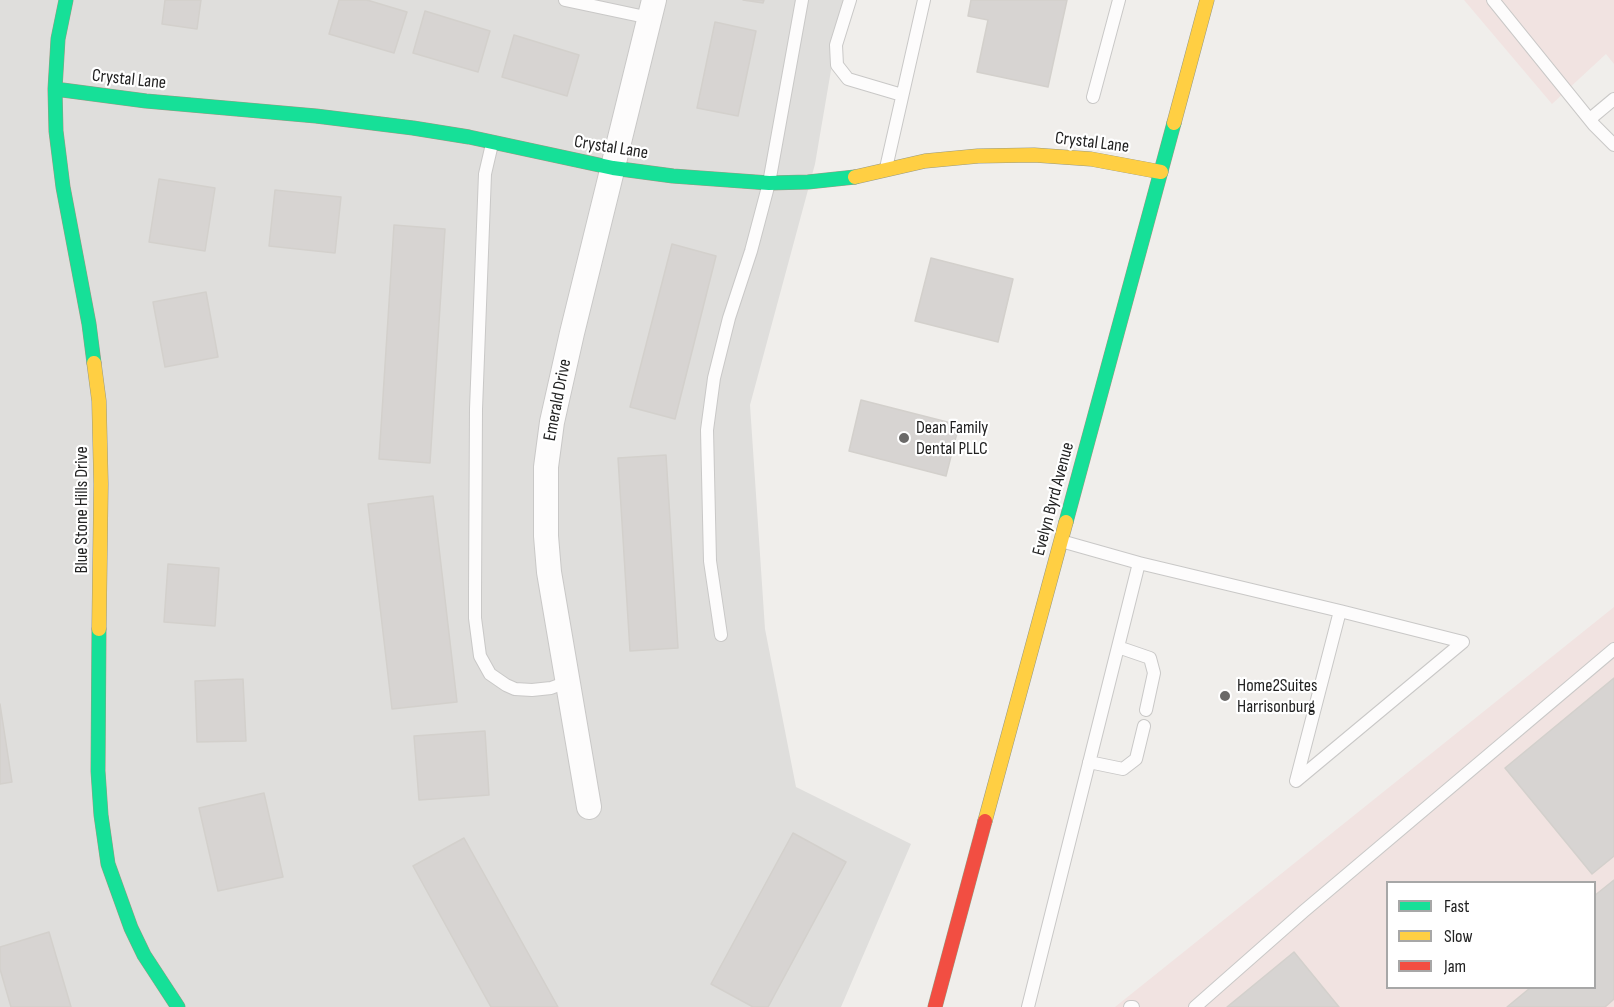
<!DOCTYPE html>
<style>
body{margin:0}
#map{position:relative;width:1614px;height:1007px;overflow:hidden;background:#f0eeeb;font-family:"Sofia Sans Condensed",sans-serif}
canvas{display:block}
.legend{position:absolute;left:1386px;top:881px;width:210px;height:108px;box-sizing:border-box;background:#fff;border:2px solid #a7a7a7;margin:0;padding:8px 10px;list-style:none;font-size:18px;color:#222}
.legend li{display:flex;align-items:center;gap:12px;height:30px}
.legend b{width:30px;border:2px solid #a7a7a7}
</style>
<div id="map">
<canvas width="1614" height="1007"></canvas>
<ul class="legend">
<li><b style="height:8px;background:#16e098"></b>Fast</li>
<li><b style="height:8px;background:#ffcf43"></b>Slow</li>
<li><b style="height:8px;background:#f24e42"></b>Jam</li>
</ul>
</div>
<script>
const g = document.querySelector('canvas').getContext('2d');
g.lineJoin = 'round';
function fillPath(path, color) {
  g.fillStyle = color;
  g.fill(path, 'evenodd');
}
function poly(rows) {
  const path = new Path2D();
  for (const r of rows) {
    path.moveTo(r[0], r[1]);
    for (let i = 2; i < r.length; i += 2) path.lineTo(r[i], r[i + 1]);
  }
  return path;
}
function strokePath(path, color, width, dash) {
  g.strokeStyle = color;
  g.lineWidth = width;
  g.lineCap = dash ? 'butt' : 'round';
  g.setLineDash(dash || []);
  g.stroke(path);
}
function drawText(font, color, halo, rows, align = 'center') {
  g.font = font + ' "Sofia Sans Condensed",sans-serif';
  g.lineWidth = 4.5;
  g.setLineDash([]);
  g.textBaseline = 'middle';
  g.strokeStyle = halo;
  g.fillStyle = color;
  for (const [text, x, y, turn = 0] of rows) {
    g.save();
    g.translate(x, y);
    g.rotate((+turn || 0) * Math.PI / 180);
    g.textAlign = isNaN(turn) ? turn : align;
    if (halo) g.strokeText(text, 0, 0);
    g.fillText(text, 0, 0);
    g.restore();
  }
}
const residential = poly([
 [0,0,843,0,815,164,750,405,765,629,796,787,911,844,841,1007,0,1007]
]);
const commercial = poly([
 [1464,0,1614,0,1614,64,1606,54,1552,104],
 [1614,607,1614,1007,1115,1007],
 [1388,882,1594,882,1594,988,1388,988]
]);
const building = poly([
 [165,0,201,0,197,29,162,24,165,0],
 [339,0,367,0,407,12,394,53,329,34,339,0],
 [743,0,764,0,763,3,743,0],
 [971,0,1067,0,1048,87,977,72,988,20,968,16,971,0],
 [425,11,490,31,478,72,413,53,425,11],
 [715,22,756,31,738,116,697,108,715,22],
 [514,35,579,55,567,96,502,77,514,35],
 [159,179,215,188,205,251,149,242,159,179],
 [275,190,341,197,335,253,269,246,275,190],
 [394,225,445,229,430,463,379,459,394,225],
 [672,244,716,256,675,419,630,407,672,244],
 [931,258,1013,279,998,342,915,321,931,258],
 [206,292,218,357,165,367,153,302,206,292],
 [861,400,959,425,946,476,849,451,861,400],
 [666,455,678,648,630,651,618,458,666,455],
 [433,496,457,702,392,709,368,504,433,496],
 [168,564,219,568,215,626,164,622,168,564],
 [1614,678,1614,856,1592,874,1505,768,1614,678],
 [243,679,246,741,197,742,195,681,243,679],
 [0,704,12,782,0,784,0,704],
 [485,731,489,795,419,800,414,736,485,731],
 [264,793,283,877,218,891,199,808,264,793],
 [793,833,846,862,768,1007,753,1007,711,984,793,833],
 [464,838,558,1007,491,1007,413,866,464,838],
 [1614,880,1614,999,1605,1007,1507,1007,1530,988,1594,988,1594,896,1614,880],
 [49,932,71,1007,11,1007,0,969,0,947,49,932],
 [1294,952,1339,1007,1227,1007,1294,952]
]);
const lane = poly([
 [565,0,650,18],
 [850,0,836,45,837,65,848,79,902,95],
 [1493,0,1594,125,1614,145],
 [1093,97,1119,0],
 [1590,119,1614,99],
 [492,144,485,174,476,409,475,593,475,618,480,656,490,674,506,685,515,689,532,690,551,688,567,682],
 [886,168,924,0],
 [1139,563,1340,611,1296,781,1463,642,1340,611],
 [721,635,710,561,707,430,714,378,729,318,751,251,769,183,802,0],
 [1118,647,1150,658,1154,673,1146,710],
 [1089,762,1123,769,1136,759,1144,726],
 [1028,1007,1139,563,1061,541],
 [1130,1007,1133,1007],
 [1195,1007,1304,911,1614,649]
]);
const street = poly([
 [589,807,549,572,546,536,546,467,552,422,572,333,654,0]
]);
const fast = poly([
 [66,0,58,39,55,89,56,131,63,187,89,324,94,363],
 [55,89,146,101,316,116,413,128,469,137,613,168,673,176,769,183,808,182,855,177],
 [1066,522,1174,123],
 [99,629,98,771,101,815,108,864,131,928,144,955,178,1007]
]);
const slow = poly([
 [1174,123,1207,0],
 [855,177,925,161,978,156,1034,155,1091,159,1161,172],
 [94,363,99,401,101,484,99,629],
 [985,821,1066,522]
]);
const jam = poly([
 [935,1007,985,821]
]);
const markers = [
 [904,438,6,"#6a6968"],
 [1225,696,6,"#6a6968"]
];
const streetNames = [
 ["Crystal Lane",129,80,6],
 ["Crystal Lane",1092,143,7],
 ["Crystal Lane",611,148,9],
 ["Emerald Drive",558,400,-79],
 ["Evelyn Byrd Avenue",1054,499,-75],
 ["Blue Stone Hills Drive",82,510,-90]
];
const poiNames = [
 ["Dean Family",916,428],
 ["Dental PLLC",916,449],
 ["Home2Suites",1237,686],
 ["Harrisonburg",1237,707]
];
fillPath(residential, '#dfdedc');
fillPath(commercial, '#f1e3e1');
fillPath(building, '#d7d4d2');
strokePath(building, '#d3d0cc', 1.5);
strokePath(lane, '#c9c8c7', 14);
strokePath(street, '#c9c8c7', 26);
strokePath(fast, '#999a82', 15);
strokePath(slow, '#999a82', 15);
strokePath(jam, '#999a82', 15);
strokePath(lane, '#fdfcfc', 12);
strokePath(street, '#fdfcfc', 24);
strokePath(fast, '#16e098', 14);
strokePath(slow, '#ffcf43', 14);
strokePath(jam, '#f24e42', 14);
for (const [x, y, r, color] of markers) {
  const dot = new Path2D();
  dot.arc(x, y, r, 0, 2 * Math.PI);
  g.fillStyle = color;
  g.fill(dot);
  strokePath(dot, '#fff', 2);
}
drawText('18px', '#222', '#fff', streetNames);
drawText('18px', '#222', '#fff', poiNames, 'left');
</script>
